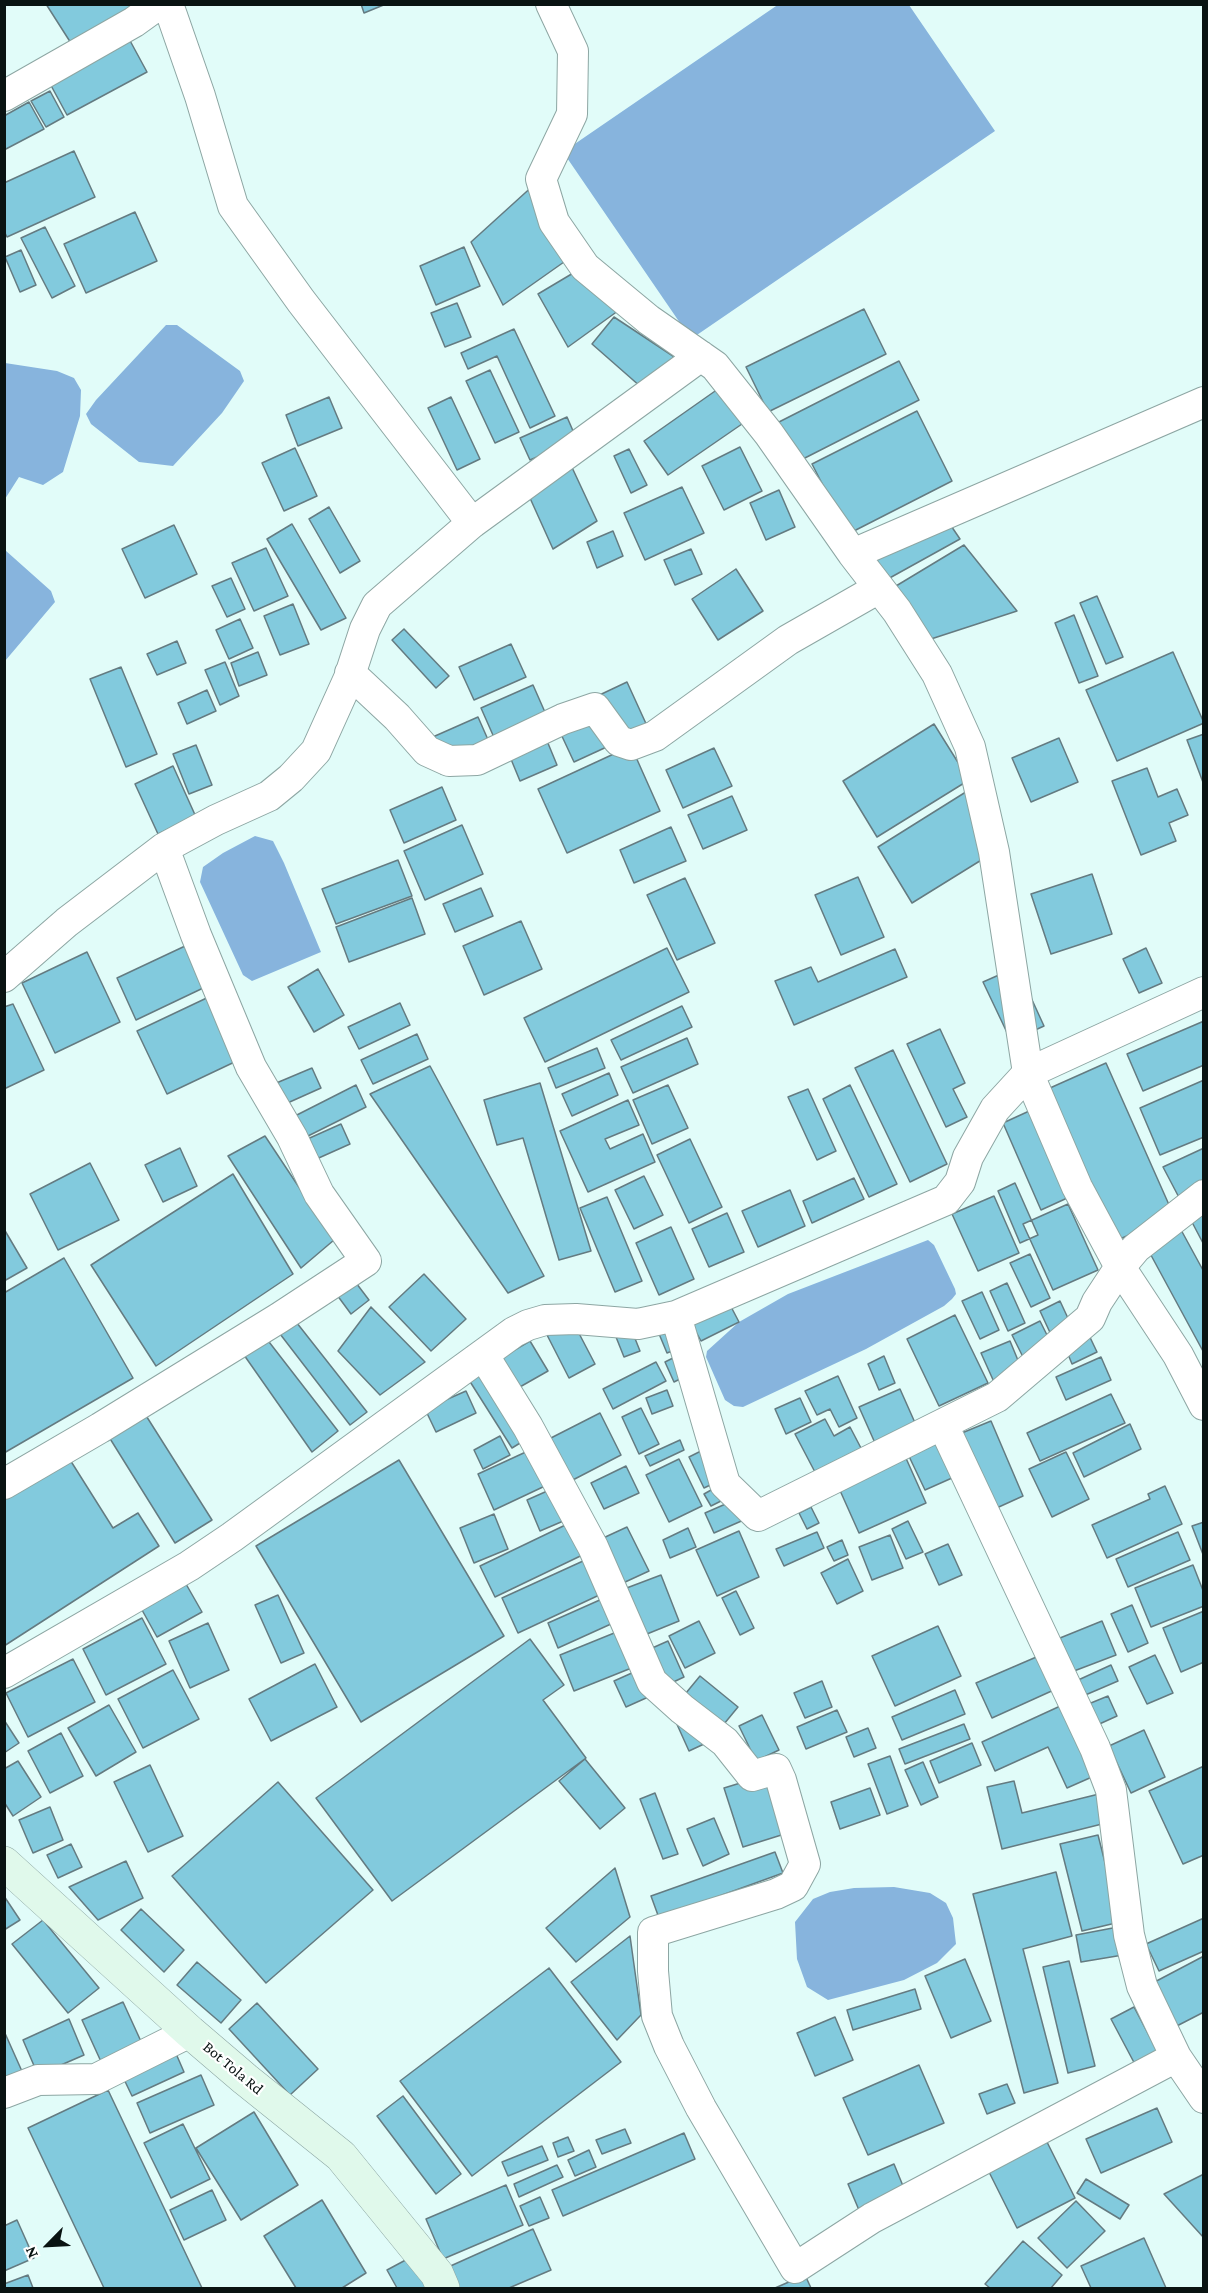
<!DOCTYPE html>
<style>
body{margin:0}
#map{position:relative;width:1208px;height:2293px;overflow:hidden;background:#e1fcf9;font-family:"Crimson Pro",serif}
canvas{display:block}
.frame{position:absolute;inset:0;border:6px solid #091312;pointer-events:none}
.north{position:absolute;left:18px;top:2215px;width:60px;height:60px;-webkit-text-stroke:4px #fff;paint-order:stroke;rotate:246deg;font-size:16px;font-weight:700;line-height:24px;text-align:center;color:#091312}
.north::after{content:'';display:block;margin:auto;width:21px;height:27px;background:#091312;clip-path:polygon(50% 0,100% 100%,50% 72%,0 100%)}
</style>
<div id="map">
<canvas width="1208" height="2293"></canvas>
<div class="frame"></div>
<div class="north">N</div>
</div>
<script>
const g = document.querySelector('canvas').getContext('2d');
g.lineJoin = 'round';
function fillPath(path, color) {
  g.fillStyle = color;
  g.fill(path, 'evenodd');
}
function poly(rows) {
  const path = new Path2D();
  for (const r of rows) {
    path.moveTo(r[0], r[1]);
    for (let i = 2; i < r.length; i += 2) path.lineTo(r[i], r[i + 1]);
  }
  return path;
}
function strokePath(path, color, width, dash) {
  g.strokeStyle = color;
  g.lineWidth = width;
  g.lineCap = dash ? 'butt' : 'round';
  g.setLineDash(dash || []);
  g.stroke(path);
}
function drawText(font, color, halo, rows, align = 'center') {
  g.font = font + ' "Crimson Pro",serif';
  g.lineWidth = 4.5;
  g.setLineDash([]);
  g.textBaseline = 'middle';
  g.strokeStyle = halo;
  g.fillStyle = color;
  for (const [text, x, y, turn = 0] of rows) {
    g.save();
    g.translate(x, y);
    g.rotate((+turn || 0) * Math.PI / 180);
    g.textAlign = isNaN(turn) ? turn : align;
    if (halo) g.strokeText(text, 0, 0);
    g.fillText(text, 0, 0);
    g.restore();
  }
}
const water = poly([
 [779,4,909,5,995,131,691,339,563,152],
 [166,325,177,325,240,371,244,381,222,413,173,466,139,462,91,424,86,414,96,400],
 [5,363,57,371,74,378,81,390,80,416,63,472,43,485,19,477,5,499],
 [5,550,51,591,55,602,5,661],
 [255,836,273,841,284,863,321,952,252,981,243,975,200,882,203,867,223,853],
 [928,1240,934,1245,955,1289,956,1294,952,1299,944,1306,866,1349,743,1407,734,1406,725,1400,706,1357,707,1351,739,1322,788,1294],
 [894,1887,930,1893,946,1903,953,1918,956,1944,937,1963,904,1980,828,2000,807,1987,797,1959,795,1922,813,1899,830,1892,854,1888]
]);
const building = poly([
 [46,4,147,4,76,51,46,4],
 [361,4,386,4,364,13,361,4],
 [128,37,147,72,67,115,48,80,128,37],
 [50,91,64,117,46,127,31,101,50,91],
 [29,102,44,129,4,150,4,116,29,102],
 [74,151,95,197,7,237,4,231,4,183,74,151],
 [536,183,581,250,503,305,471,242,536,183],
 [135,212,157,261,86,293,64,244,135,212],
 [45,227,75,286,52,298,21,238,45,227],
 [464,247,480,286,436,305,420,266,464,247],
 [21,250,36,285,20,292,5,257,21,250],
 [585,266,622,308,568,347,538,294,585,266],
 [457,303,471,337,445,347,431,313,457,303],
 [864,309,886,354,768,412,746,367,864,309],
 [614,317,682,362,641,387,592,344,614,317],
 [514,329,555,416,530,428,497,356,468,369,461,353,514,329],
 [899,361,919,400,797,462,777,423,899,361],
 [490,370,519,432,495,443,466,381,490,370],
 [718,389,742,424,668,475,644,441,718,389],
 [329,397,342,428,298,446,286,415,329,397],
 [451,397,480,459,457,470,428,408,451,397],
 [917,411,952,481,848,534,812,464,917,411],
 [567,417,577,440,530,460,520,438,567,417],
 [740,447,762,491,724,510,702,466,740,447],
 [295,448,317,496,284,511,262,463,295,448],
 [629,449,647,485,631,493,614,456,629,449],
 [569,461,597,521,553,549,525,487,569,461],
 [682,487,704,533,645,560,624,513,682,487],
 [779,490,795,527,766,540,750,503,779,490],
 [329,507,360,561,340,573,309,519,329,507],
 [941,511,960,539,886,580,869,548,941,511],
 [292,524,346,618,321,630,267,539,292,524],
 [174,525,197,574,145,598,122,549,174,525],
 [613,531,623,556,597,568,587,542,613,531],
 [964,545,1017,611,931,639,896,586,964,545],
 [266,548,288,596,254,611,232,563,266,548],
 [691,549,702,574,675,585,664,560,691,549],
 [736,569,763,611,718,640,692,599,736,569],
 [231,578,245,609,227,617,212,586,231,578],
 [1097,596,1123,657,1106,664,1080,603,1097,596],
 [293,604,309,644,280,655,264,616,293,604],
 [1074,615,1098,676,1079,683,1055,623,1074,615],
 [240,619,253,648,229,659,216,630,240,619],
 [404,629,449,676,436,688,392,640,404,629],
 [177,641,186,663,157,675,147,654,177,641],
 [511,644,526,677,474,700,459,667,511,644],
 [258,652,267,675,239,686,231,663,258,652],
 [1173,652,1204,723,1117,761,1086,690,1173,652],
 [225,662,239,696,220,705,205,670,225,662],
 [121,667,157,754,126,767,90,679,121,667],
 [627,682,648,728,574,762,553,717,627,682],
 [533,685,548,719,496,742,481,708,533,685],
 [207,690,216,711,187,724,178,703,207,690],
 [478,717,493,751,441,774,426,740,478,717],
 [934,724,969,780,877,837,843,781,934,724],
 [1204,734,1204,785,1187,740,1204,734],
 [545,736,557,765,520,781,508,752,545,736],
 [1059,738,1078,782,1031,802,1012,758,1059,738],
 [196,745,212,785,189,794,173,754,196,745],
 [631,746,660,811,567,853,538,789,631,746],
 [714,748,732,786,683,808,666,770,714,748],
 [173,766,196,817,158,834,135,784,173,766],
 [1147,768,1158,797,1177,789,1188,815,1169,823,1176,841,1141,855,1112,781,1147,768],
 [442,787,456,820,404,843,390,810,442,787],
 [969,790,1004,846,912,903,878,847,969,790],
 [732,796,747,830,703,849,688,815,732,796],
 [462,825,483,874,425,900,404,851,462,825],
 [671,827,686,861,634,883,620,850,671,827],
 [398,860,412,896,336,924,322,889,398,860],
 [1092,874,1112,934,1051,954,1031,894,1092,874],
 [858,877,884,937,841,955,815,895,858,877],
 [685,878,715,943,677,960,647,895,685,878],
 [481,888,493,916,455,932,443,904,481,888],
 [412,898,425,934,349,962,336,927,412,898],
 [521,921,542,969,484,995,463,946,521,921],
 [200,939,220,980,136,1020,117,978,200,939],
 [667,948,689,992,545,1062,524,1018,667,948],
 [1146,948,1162,983,1139,993,1123,959,1146,948],
 [895,949,907,977,794,1025,775,981,811,967,818,982,895,949],
 [87,952,120,1022,55,1053,22,983,87,952],
 [1017,967,1044,1026,1011,1041,983,982,1017,967],
 [318,969,344,1015,314,1032,288,987,318,969],
 [213,995,243,1058,167,1094,137,1031,213,995],
 [400,1003,410,1025,359,1049,348,1027,400,1003],
 [13,1004,44,1070,4,1089,4,1007,13,1004],
 [682,1006,692,1027,621,1060,611,1040,682,1006],
 [1204,1021,1204,1065,1143,1091,1127,1054,1204,1021],
 [940,1029,965,1083,953,1089,967,1117,946,1127,907,1044,940,1029],
 [417,1034,428,1059,373,1084,361,1060,417,1034],
 [687,1038,698,1064,633,1093,621,1067,687,1038],
 [597,1048,605,1068,556,1088,548,1068,597,1048],
 [893,1050,947,1164,910,1182,855,1068,893,1050],
 [1106,1063,1174,1216,1108,1244,1041,1092,1106,1063],
 [430,1066,544,1276,508,1293,370,1094,430,1066],
 [312,1068,321,1088,283,1105,274,1084,312,1068],
 [609,1073,618,1095,572,1116,562,1094,609,1073],
 [1204,1080,1204,1137,1160,1155,1140,1108,1204,1080],
 [540,1083,591,1251,559,1260,523,1138,497,1145,484,1100,540,1083],
 [356,1085,366,1107,298,1141,287,1120,356,1085],
 [668,1085,688,1128,652,1144,633,1100,668,1085],
 [850,1085,897,1184,869,1197,823,1099,850,1085],
 [808,1089,836,1151,817,1160,788,1097,808,1089],
 [628,1100,639,1125,605,1139,610,1149,643,1134,655,1162,588,1192,560,1131,628,1100],
 [1038,1107,1076,1194,1041,1210,1003,1123,1038,1107],
 [341,1124,350,1144,312,1161,303,1141,341,1124],
 [265,1136,334,1240,301,1268,228,1156,265,1136],
 [690,1139,722,1207,689,1223,657,1155,690,1139],
 [180,1148,197,1186,163,1202,145,1165,180,1148],
 [1204,1148,1204,1245,1163,1167,1204,1148],
 [90,1163,119,1220,58,1250,30,1194,90,1163],
 [233,1174,293,1274,156,1366,91,1265,233,1174],
 [644,1176,663,1215,634,1229,615,1190,644,1176],
 [854,1178,864,1199,812,1223,803,1201,854,1178],
 [1015,1183,1038,1235,1020,1243,998,1191,1015,1183],
 [790,1190,805,1226,758,1247,742,1211,790,1190],
 [994,1196,1019,1253,978,1271,952,1214,994,1196],
 [607,1197,642,1281,615,1292,580,1208,607,1197],
 [1068,1204,1098,1270,1053,1290,1023,1224,1068,1204],
 [727,1213,744,1252,709,1267,692,1229,727,1213],
 [671,1227,694,1279,659,1295,636,1243,671,1227],
 [1180,1228,1204,1272,1204,1353,1146,1246,1180,1228],
 [4,1229,27,1268,4,1281,4,1229],
 [1030,1254,1050,1298,1031,1307,1010,1263,1030,1254],
 [64,1258,133,1378,4,1453,4,1293,64,1258],
 [344,1267,369,1300,351,1314,326,1280,344,1267],
 [424,1274,466,1319,431,1351,389,1307,424,1274],
 [1007,1283,1025,1323,1008,1331,990,1291,1007,1283],
 [982,1292,999,1330,980,1339,962,1301,982,1292],
 [728,1301,739,1322,701,1341,690,1321,728,1301],
 [1060,1301,1073,1329,1053,1339,1040,1311,1060,1301],
 [371,1307,425,1362,380,1395,338,1351,371,1307],
 [955,1315,988,1383,939,1406,907,1339,955,1315],
 [293,1318,367,1412,350,1425,277,1330,293,1318],
 [572,1320,595,1364,569,1378,546,1333,572,1320],
 [1040,1321,1053,1347,1025,1361,1012,1335,1040,1321],
 [672,1323,682,1347,667,1353,657,1329,672,1323],
 [630,1326,640,1351,624,1357,614,1332,630,1326],
 [1087,1331,1097,1352,1072,1364,1063,1342,1087,1331],
 [266,1338,338,1431,312,1452,244,1355,266,1338],
 [530,1341,548,1371,511,1392,494,1362,530,1341],
 [1010,1341,1022,1370,994,1382,981,1353,1010,1341],
 [681,1354,690,1374,674,1382,665,1362,681,1354],
 [884,1356,895,1383,879,1390,868,1364,884,1356],
 [1101,1357,1111,1380,1066,1400,1056,1377,1101,1357],
 [656,1362,666,1381,613,1409,603,1389,656,1362],
 [482,1372,525,1440,512,1448,469,1380,482,1372],
 [838,1376,857,1418,839,1427,830,1409,817,1415,805,1391,838,1376],
 [900,1389,916,1425,875,1443,859,1407,900,1389],
 [667,1390,673,1406,652,1414,646,1398,667,1390],
 [466,1391,476,1413,436,1432,425,1409,466,1391],
 [1111,1394,1125,1423,1040,1461,1027,1433,1111,1394],
 [800,1398,811,1422,786,1434,775,1409,800,1398],
 [641,1408,659,1444,639,1454,622,1417,641,1408],
 [600,1413,621,1455,567,1483,545,1441,600,1413],
 [145,1414,212,1520,175,1543,109,1437,145,1414],
 [825,1419,834,1436,850,1427,862,1450,816,1474,795,1434,825,1419],
 [991,1421,1023,1496,990,1511,957,1435,991,1421],
 [1130,1424,1141,1449,1084,1477,1073,1453,1130,1424],
 [942,1434,961,1474,925,1490,906,1450,942,1434],
 [500,1436,510,1455,483,1469,474,1450,500,1436],
 [680,1440,684,1450,650,1466,645,1456,680,1440],
 [707,1448,723,1479,704,1488,689,1457,707,1448],
 [528,1451,545,1486,494,1510,478,1474,528,1451],
 [1066,1452,1089,1499,1052,1517,1029,1469,1066,1452],
 [67,1455,113,1528,138,1513,159,1546,4,1646,4,1490,67,1455],
 [905,1456,926,1503,859,1533,838,1486,905,1456],
 [679,1459,702,1506,669,1522,646,1475,679,1459],
 [399,1460,504,1636,361,1722,256,1546,399,1460],
 [626,1466,639,1493,604,1509,591,1483,626,1466],
 [720,1485,727,1498,711,1506,704,1494,720,1485],
 [1165,1486,1182,1524,1107,1558,1092,1525,1150,1499,1148,1494,1165,1486],
 [554,1488,568,1519,540,1531,527,1500,554,1488],
 [737,1499,746,1519,714,1533,705,1513,737,1499],
 [811,1507,819,1523,807,1529,799,1513,811,1507],
 [494,1514,508,1549,474,1563,460,1528,494,1514],
 [580,1518,595,1549,495,1597,480,1566,580,1518],
 [908,1521,923,1552,906,1559,892,1529,908,1521],
 [1204,1522,1204,1557,1192,1526,1204,1522],
 [627,1527,649,1571,623,1583,601,1539,627,1527],
 [688,1528,696,1547,670,1558,663,1540,688,1528],
 [739,1531,759,1577,717,1596,696,1550,739,1531],
 [817,1532,824,1548,784,1566,776,1549,817,1532],
 [1178,1532,1190,1560,1128,1587,1116,1559,1178,1532],
 [890,1535,903,1568,872,1580,859,1547,890,1535],
 [842,1540,848,1555,834,1561,827,1547,842,1540],
 [948,1544,962,1575,939,1585,925,1554,948,1544],
 [594,1556,610,1590,518,1633,502,1598,594,1556],
 [848,1559,863,1591,837,1604,821,1573,848,1559],
 [1193,1565,1204,1593,1204,1606,1151,1627,1135,1588,1193,1565],
 [661,1575,679,1621,642,1636,624,1589,661,1575],
 [186,1584,202,1612,157,1637,142,1610,186,1584],
 [736,1591,754,1628,740,1635,722,1598,736,1591],
 [278,1595,304,1653,281,1663,255,1605,278,1595],
 [611,1595,622,1619,558,1648,548,1623,611,1595],
 [1132,1605,1148,1643,1128,1652,1111,1614,1132,1605],
 [1204,1611,1204,1662,1181,1672,1163,1628,1204,1611],
 [142,1618,166,1664,106,1695,83,1649,142,1618],
 [699,1621,715,1653,685,1668,669,1636,699,1621],
 [1102,1621,1116,1655,1074,1671,1060,1638,1102,1621],
 [208,1623,229,1670,190,1688,169,1641,208,1623],
 [938,1626,961,1676,895,1706,872,1656,938,1626],
 [629,1627,644,1663,574,1691,560,1655,629,1627],
 [530,1639,564,1685,543,1700,586,1758,392,1901,316,1798,530,1639],
 [668,1641,684,1677,667,1685,650,1649,668,1641],
 [1041,1655,1056,1689,992,1718,976,1683,1041,1655],
 [1155,1655,1173,1693,1147,1704,1129,1667,1155,1655],
 [73,1659,95,1702,28,1737,6,1693,73,1659],
 [315,1664,337,1707,271,1741,249,1699,315,1664],
 [1111,1665,1118,1681,1083,1696,1076,1681,1111,1665],
 [643,1668,655,1694,626,1707,614,1681,643,1668],
 [173,1670,199,1719,143,1748,118,1699,173,1670],
 [700,1676,738,1707,724,1724,686,1693,700,1676],
 [822,1681,832,1707,805,1718,794,1693,822,1681],
 [955,1690,965,1714,902,1740,892,1717,955,1690],
 [1108,1696,1117,1716,1095,1726,1086,1705,1108,1696],
 [1069,1702,1101,1773,1067,1788,1048,1747,995,1771,982,1742,1069,1702],
 [109,1705,136,1752,96,1776,68,1728,109,1705],
 [837,1710,847,1732,806,1749,797,1727,837,1710],
 [762,1715,779,1750,756,1761,739,1726,762,1715],
 [4,1720,19,1743,4,1753,4,1720],
 [675,1720,704,1744,689,1751,675,1720],
 [964,1724,970,1739,905,1764,899,1749,964,1724],
 [868,1728,876,1748,854,1757,846,1737,868,1728],
 [1144,1730,1165,1777,1131,1793,1109,1746,1144,1730],
 [61,1733,83,1776,50,1793,28,1751,61,1733],
 [972,1743,981,1765,939,1783,930,1761,972,1743],
 [890,1756,908,1806,887,1814,868,1764,890,1756],
 [585,1759,625,1808,600,1829,559,1781,585,1759],
 [18,1761,41,1797,13,1816,4,1802,4,1769,18,1761],
 [923,1762,938,1797,921,1805,905,1770,923,1762],
 [150,1765,183,1836,148,1852,114,1782,150,1765],
 [1204,1766,1204,1855,1183,1864,1149,1791,1204,1766],
 [773,1773,791,1832,743,1847,724,1788,773,1773],
 [1014,1781,1022,1813,1099,1794,1106,1823,1002,1849,987,1787,1014,1781],
 [278,1782,373,1890,266,1983,172,1876,278,1782],
 [870,1788,880,1815,840,1829,831,1802,870,1788],
 [655,1793,678,1854,663,1859,640,1799,655,1793],
 [50,1807,63,1840,33,1853,19,1820,50,1807],
 [714,1818,729,1854,703,1866,687,1829,714,1818],
 [1098,1835,1120,1922,1082,1931,1060,1844,1098,1835],
 [71,1844,82,1867,58,1878,47,1855,71,1844],
 [775,1852,783,1873,659,1918,651,1896,775,1852],
 [126,1861,143,1898,98,1920,69,1887,126,1861],
 [615,1868,630,1917,576,1962,546,1928,615,1868],
 [1056,1872,1072,1936,1023,1949,1058,2083,1024,2093,973,1894,1056,1872],
 [4,1896,20,1920,4,1930,4,1896],
 [141,1909,184,1950,164,1972,121,1930,141,1909],
 [1204,1918,1204,1951,1159,1971,1146,1944,1204,1918],
 [43,1920,99,1988,68,2013,12,1944,43,1920],
 [1118,1927,1123,1955,1081,1962,1076,1935,1118,1927],
 [630,1936,641,2015,617,2040,571,1982,630,1936],
 [1204,1956,1204,2012,1169,2030,1147,1986,1204,1956],
 [965,1959,991,2021,951,2038,925,1976,965,1959],
 [1069,1961,1095,2066,1068,2073,1043,1967,1069,1961],
 [197,1962,241,2000,221,2023,177,1985,197,1962],
 [549,1968,621,2062,472,2176,400,2081,549,1968],
 [915,1989,921,2009,853,2030,847,2010,915,1989],
 [123,2002,144,2048,103,2066,82,2020,123,2002],
 [257,2003,318,2069,290,2095,229,2029,257,2003],
 [1134,2007,1161,2058,1138,2070,1111,2019,1134,2007],
 [835,2017,853,2060,815,2076,797,2033,835,2017],
 [69,2019,84,2055,38,2075,23,2040,69,2019],
 [4,2031,25,2078,4,2087,4,2031],
 [174,2049,184,2072,132,2096,121,2073,174,2049],
 [919,2065,944,2123,868,2155,843,2098,919,2065],
 [201,2075,214,2105,150,2133,137,2103,201,2075],
 [1007,2084,1015,2103,987,2114,979,2094,1007,2084],
 [108,2090,202,2288,104,2288,28,2128,108,2090],
 [403,2096,461,2174,436,2194,377,2116,403,2096],
 [1157,2108,1172,2142,1101,2173,1086,2139,1157,2108],
 [254,2112,298,2185,241,2220,196,2148,254,2112],
 [183,2124,210,2179,171,2198,144,2143,183,2124],
 [625,2129,631,2143,602,2154,596,2140,625,2129],
 [684,2133,695,2159,563,2216,552,2190,684,2133],
 [568,2137,574,2151,558,2157,553,2143,568,2137],
 [1047,2142,1075,2198,1017,2228,989,2172,1047,2142],
 [542,2146,548,2160,508,2176,502,2162,542,2146],
 [589,2150,596,2167,575,2176,568,2160,589,2150],
 [894,2164,910,2203,864,2222,848,2184,894,2164],
 [557,2165,563,2177,519,2197,514,2184,557,2165],
 [1204,2174,1204,2238,1164,2194,1204,2174],
 [1086,2179,1129,2205,1120,2219,1077,2193,1086,2179],
 [506,2185,523,2225,443,2259,426,2219,506,2185],
 [212,2190,226,2220,184,2240,170,2210,212,2190],
 [540,2197,549,2218,529,2226,520,2206,540,2197],
 [322,2200,366,2273,342,2288,296,2288,264,2236,322,2200],
 [1076,2201,1105,2231,1067,2268,1038,2238,1076,2201],
 [17,2220,34,2258,4,2271,4,2226,17,2220],
 [533,2229,551,2270,509,2288,455,2288,446,2268,533,2229],
 [1144,2238,1166,2288,1091,2288,1081,2266,1144,2238],
 [1023,2241,1062,2275,1051,2288,990,2288,985,2284,1023,2241],
 [415,2255,432,2288,397,2288,387,2270,415,2255],
 [28,2275,33,2288,4,2288,4,2284,28,2275],
 [805,2275,811,2288,775,2288,805,2275]
]);
const minor = poly([
 [168,4,200,96,233,206,301,301,472,523],
 [551,4,573,51,572,114,541,179,554,222,585,267,649,320,715,366,769,434,853,554,897,611,937,674,970,747,994,852,1028,1073,1077,1187,1120,1267,1178,1355,1204,1405],
 [4,96,134,22,159,4],
 [853,554,1204,402],
 [350,673,397,717,427,751,449,761,477,760,563,719,595,708,619,741,631,745,655,736,788,640,879,588],
 [4,977,67,922,164,848,216,820,269,796,291,778,316,751,349,678,365,629,377,605,472,523,701,356],
 [676,1316,725,1484,758,1516,997,1397,1090,1318,1097,1302,1120,1267,1136,1248,1204,1195],
 [484,1356,528,1427,593,1547,652,1682,682,1709,725,1742,752,1776,776,1769,781,1780,805,1864,793,1886,776,1894,653,1932,653,1971,657,2016,669,2046,701,2108,795,2268,872,2218,1176,2057],
 [943,1425,1095,1748,1111,1790,1129,1935,1142,1986,1176,2057,1204,2098],
 [4,1484,100,1428,279,1318,366,1261,319,1194,292,1137,251,1067,196,935,164,848],
 [4,1673,189,1566,232,1537,514,1332,528,1325,545,1320,576,1319,638,1324,676,1316,946,1200,960,1182,968,1157,995,1109,1028,1073,1204,992],
 [4,2093,38,2080,96,2079,190,2032]
]);
const secondary = poly([
 [4,1863,190,2032,245,2079,341,2156,437,2274,443,2288]
]);
const streetNames = [
 ["Bot Tola Rd",233,2068,40]
];
fillPath(water, '#87b4dd');
fillPath(building, '#82cadd');
strokePath(building, '#647b81', 1.5);
strokePath(minor, '#8da6a3', 32);
strokePath(secondary, '#8da6a3', 34);
strokePath(minor, '#fff', 30);
strokePath(secondary, '#e0f9eb', 33);
drawText('16px', '#091312', '#fff', streetNames);
</script>
